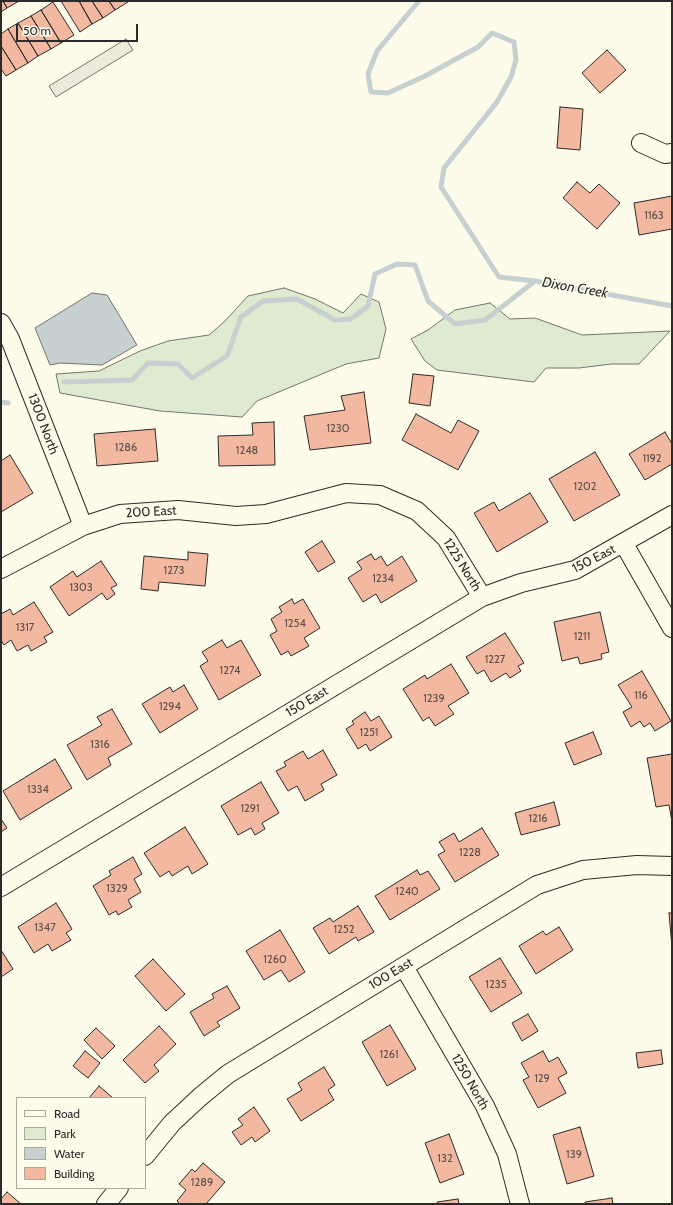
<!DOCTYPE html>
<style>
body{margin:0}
#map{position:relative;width:673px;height:1205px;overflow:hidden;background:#fdfbea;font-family:Cabin,sans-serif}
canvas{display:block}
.frame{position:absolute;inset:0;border:2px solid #2b2b2b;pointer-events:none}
.legend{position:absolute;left:16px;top:1097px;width:130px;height:92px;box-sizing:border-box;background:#fdfbea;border:1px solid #a9a89e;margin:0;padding:5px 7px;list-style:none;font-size:12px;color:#2b2b2b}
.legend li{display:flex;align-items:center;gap:8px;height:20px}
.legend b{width:20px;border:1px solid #a9a89e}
.scale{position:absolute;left:16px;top:24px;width:122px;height:18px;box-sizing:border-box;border:2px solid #2b2b2b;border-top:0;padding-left:5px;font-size:12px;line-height:14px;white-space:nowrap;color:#2b2b2b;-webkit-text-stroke:3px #fdfbea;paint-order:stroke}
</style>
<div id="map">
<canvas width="673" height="1205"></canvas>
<div class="frame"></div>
<ul class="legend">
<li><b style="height:5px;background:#fdfbea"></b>Road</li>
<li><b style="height:11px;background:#deebd1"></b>Park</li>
<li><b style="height:11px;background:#c7d0d0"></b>Water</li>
<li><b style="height:11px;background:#f2b8a0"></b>Building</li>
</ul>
<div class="scale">50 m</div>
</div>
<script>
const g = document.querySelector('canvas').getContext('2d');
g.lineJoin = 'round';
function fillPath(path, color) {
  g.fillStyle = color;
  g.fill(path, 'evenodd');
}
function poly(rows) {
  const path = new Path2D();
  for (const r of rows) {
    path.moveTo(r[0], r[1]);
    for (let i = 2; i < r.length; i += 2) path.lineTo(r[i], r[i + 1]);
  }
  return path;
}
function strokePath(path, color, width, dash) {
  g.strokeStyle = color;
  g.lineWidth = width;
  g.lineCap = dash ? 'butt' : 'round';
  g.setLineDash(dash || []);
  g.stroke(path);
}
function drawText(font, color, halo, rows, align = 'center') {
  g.font = font + ' Cabin,sans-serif';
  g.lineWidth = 3;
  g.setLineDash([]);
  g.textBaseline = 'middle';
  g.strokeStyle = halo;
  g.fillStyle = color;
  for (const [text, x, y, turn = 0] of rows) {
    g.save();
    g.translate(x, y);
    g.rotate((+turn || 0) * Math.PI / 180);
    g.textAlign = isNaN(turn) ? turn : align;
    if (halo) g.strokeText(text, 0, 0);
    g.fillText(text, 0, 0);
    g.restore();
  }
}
const green = poly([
 [284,288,315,299,343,313,361,294,379,302,386,329,379,358,346,364,257,401,242,417,160,411,60,393,56,374,99,371,140,351,168,341,209,335,225,321,248,296,284,288],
 [490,303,510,319,535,318,582,335,670,331,639,364,611,364,579,368,546,368,534,382,437,370,425,361,411,339,428,330,455,310,490,303]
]);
const parking = poly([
 [126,39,133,50,56,97,49,86,126,39]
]);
const water = poly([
 [92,293,107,295,137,345,102,365,60,363,50,365,35,328,92,293]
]);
const stream = poly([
 [419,1,377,51,368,74,371,92,388,93,425,76,478,47,492,33,514,42,516,60,511,77,497,102,444,168,441,187,499,277,535,281],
 [64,382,132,380,148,363,178,364,192,378,227,356,241,317,263,301,297,299,335,320,351,319,368,306,375,274,397,264,415,265,428,301,455,324,485,320,535,281,672,306],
 [1,402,8,403]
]);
const building = poly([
 [1,1,3,1,7,8,1,12,1,1],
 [3,1,19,1,7,8,3,1],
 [61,1,79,1,92,24,80,32,61,1],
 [79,1,92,1,103,18,92,24,79,1],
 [92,1,109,1,115,10,103,18,92,1],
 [109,1,127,1,128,2,115,10,109,1],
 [53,2,74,35,61,43,41,10,53,2],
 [41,10,61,43,51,49,31,16,41,10],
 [31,16,51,49,38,56,18,23,31,16],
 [18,23,38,56,28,63,8,29,18,23],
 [8,29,28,63,16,70,1,46,1,34,8,29],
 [1,46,16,70,6,76,1,69,1,46],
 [607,50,626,70,600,93,582,73,607,50],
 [560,107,583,109,580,150,557,148,560,107],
 [577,182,590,193,599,184,620,203,597,229,563,198,577,182],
 [672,196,672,229,639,235,634,203,672,196],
 [413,374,434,376,430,406,409,403,413,374],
 [364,392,371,443,310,450,304,416,345,410,341,396,364,392],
 [416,414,451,433,458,420,479,431,458,470,402,440,416,414],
 [274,422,275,465,219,466,218,436,253,435,252,423,274,422],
 [155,429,158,461,97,466,94,434,155,429],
 [665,432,672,444,672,464,645,480,629,454,665,432],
 [595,452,620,495,574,521,549,479,595,452],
 [10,455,33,493,1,512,1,461,10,455],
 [530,493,548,522,497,552,474,513,494,502,499,511,530,493],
 [322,541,335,562,318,572,305,552,322,541],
 [188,552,208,554,205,586,159,582,158,591,141,589,144,556,188,560,188,552],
 [371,554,375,560,381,556,387,566,402,556,417,581,381,603,376,594,363,602,348,578,362,569,357,562,371,554],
 [101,561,117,585,111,588,115,594,107,600,102,593,69,616,50,587,73,571,77,577,101,561],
 [292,599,294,604,303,599,320,628,304,638,309,646,291,656,288,651,281,655,270,635,277,631,271,619,282,612,279,607,292,599],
 [34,602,53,632,44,637,47,642,31,651,28,645,17,651,11,640,4,645,1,640,1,614,10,609,13,615,34,602],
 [600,612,609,652,601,654,602,659,580,664,578,657,562,661,554,622,600,612],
 [505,633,524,663,518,666,521,671,510,678,506,673,491,682,484,670,477,674,466,657,505,633],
 [222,640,227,648,241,640,261,675,219,700,200,666,208,661,202,652,222,640],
 [451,664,469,693,448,706,454,714,435,726,429,717,423,721,403,689,425,675,427,679,451,664],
 [642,671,671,721,655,731,650,723,644,727,640,721,631,727,623,712,632,707,618,685,642,671],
 [184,685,198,709,160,733,142,704,170,687,173,692,184,685],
 [112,709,132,744,108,758,111,765,87,780,67,745,102,725,97,717,112,709],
 [365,712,371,721,379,716,392,737,370,751,366,744,358,749,346,729,354,724,352,721,365,712],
 [593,732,602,754,574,765,565,743,593,732],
 [323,750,337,775,321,784,324,790,305,801,297,786,288,791,276,771,286,766,284,762,303,751,308,759,323,750],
 [672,754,672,822,669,805,656,807,647,758,672,754],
 [55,759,72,788,20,820,3,791,55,759],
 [261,782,279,813,262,823,265,829,255,835,251,828,238,835,221,806,261,782],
 [554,802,560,825,521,835,515,813,554,802],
 [1,819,7,828,1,832,1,819],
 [185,827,208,864,192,874,188,866,172,876,169,871,160,877,144,853,185,827],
 [482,828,499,855,455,882,438,855,445,851,439,842,454,833,459,842,482,828],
 [133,857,142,874,134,879,141,892,128,900,132,907,118,915,116,911,109,915,93,886,111,875,109,871,133,857],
 [417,870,420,875,428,871,440,889,390,920,375,896,417,870],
 [56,903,72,929,66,933,71,940,52,951,48,944,34,953,18,927,56,903],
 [358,906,374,932,358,941,356,937,329,954,313,928,330,918,333,922,358,906],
 [669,913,672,913,672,947,669,913],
 [559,927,573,950,536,974,519,946,543,931,546,935,559,927],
 [280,930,305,972,289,982,281,970,264,980,246,951,280,930],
 [1,950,13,969,1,977,1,950],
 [500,958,522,993,491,1012,469,977,500,958],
 [153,959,185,994,166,1011,135,976,153,959],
 [227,986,240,1008,217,1022,220,1026,204,1036,190,1012,214,998,212,994,227,986],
 [528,1014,538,1031,522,1041,512,1023,528,1014],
 [390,1025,416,1069,387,1086,362,1042,390,1025],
 [159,1026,176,1044,154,1065,159,1071,145,1083,123,1060,159,1026],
 [96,1028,115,1046,102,1059,84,1040,96,1028],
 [661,1050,663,1064,638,1068,636,1053,661,1050],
 [85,1051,100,1063,88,1078,73,1066,85,1051],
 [543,1051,549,1062,558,1057,567,1073,558,1078,566,1093,538,1108,523,1080,529,1077,521,1063,543,1051],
 [324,1067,335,1085,328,1090,334,1100,301,1121,287,1099,302,1090,298,1083,324,1067],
 [99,1086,113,1098,89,1098,99,1086],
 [254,1107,270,1131,255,1142,252,1137,241,1145,232,1132,243,1125,238,1119,254,1107],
 [580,1127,594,1176,567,1184,553,1135,580,1127],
 [449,1134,464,1174,440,1183,425,1143,449,1134],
 [203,1163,225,1182,206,1204,180,1204,177,1201,186,1190,179,1184,192,1169,195,1172,203,1163],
 [7,1192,21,1204,1,1204,1,1199,7,1192],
 [612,1198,613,1204,585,1204,585,1202,612,1198],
 [458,1199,459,1204,438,1204,437,1202,458,1199]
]);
const minor = poly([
 [641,143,665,154,672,153],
 [1,323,10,339,83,526],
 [624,544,672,628],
 [1,569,83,526,120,514,178,510,236,516,266,514,346,493,380,495,417,511,446,538,482,597],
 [1,887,482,597,521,583,575,570,672,515],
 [404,967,485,1106,507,1154,520,1204],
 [145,1156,172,1123,200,1097,228,1074,537,885,583,870,637,865,672,866],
 [106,1204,119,1188]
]);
const fence = poly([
 [29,1,30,1]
]);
const numberNames = [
 ["1163",654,216],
 ["1230",338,429],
 ["1286",126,448],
 ["1248",247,451],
 ["1192",652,459],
 ["1202",585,487],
 ["1273",174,571],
 ["1234",383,579],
 ["1303",81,588],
 ["1254",295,624],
 ["1317",25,628],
 ["1211",582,637],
 ["1227",495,660],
 ["1274",230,671],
 ["116",641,696],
 ["1239",434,699],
 ["1294",170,707],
 ["1251",369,733],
 ["1316",100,745],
 ["1334",38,790],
 ["1291",250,809],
 ["1216",538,819],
 ["1228",470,853],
 ["1329",117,889],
 ["1240",407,892],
 ["1347",45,928],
 ["1252",344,930],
 ["1260",275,960],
 ["1235",496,985],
 ["1261",389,1055],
 ["129",542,1079],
 ["139",574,1155],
 ["132",445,1159],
 ["1289",202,1183]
];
const streetNames = [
 ["1300 North",43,424,69],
 ["200 East",151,512,-3],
 ["150 East",594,559,-27],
 ["1225 North",462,565,58],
 ["150 East",307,702,-31],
 ["100 East",391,974,-31],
 ["1250 North",470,1082,60]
];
const waterNames = [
 ["Dixon Creek",575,288,10]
];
fillPath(green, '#deebd1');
strokePath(green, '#74746e', 1);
fillPath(parking, '#eceadb');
strokePath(parking, '#74746e', 1);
fillPath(water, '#c7d0d0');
strokePath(water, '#74746e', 1);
strokePath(stream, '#c7d0d0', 5);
fillPath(building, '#f2b8a0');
strokePath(building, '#2b2b2b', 1);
strokePath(minor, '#2b2b2b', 20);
strokePath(minor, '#fdfbea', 18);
strokePath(fence, '#2b2b2b', 1, [5, 2]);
drawText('11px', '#5d4e48', null, numberNames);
drawText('13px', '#2b2b2b', '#fdfbea', streetNames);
drawText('italic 14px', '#2b2b2b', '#fdfbea', waterNames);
</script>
